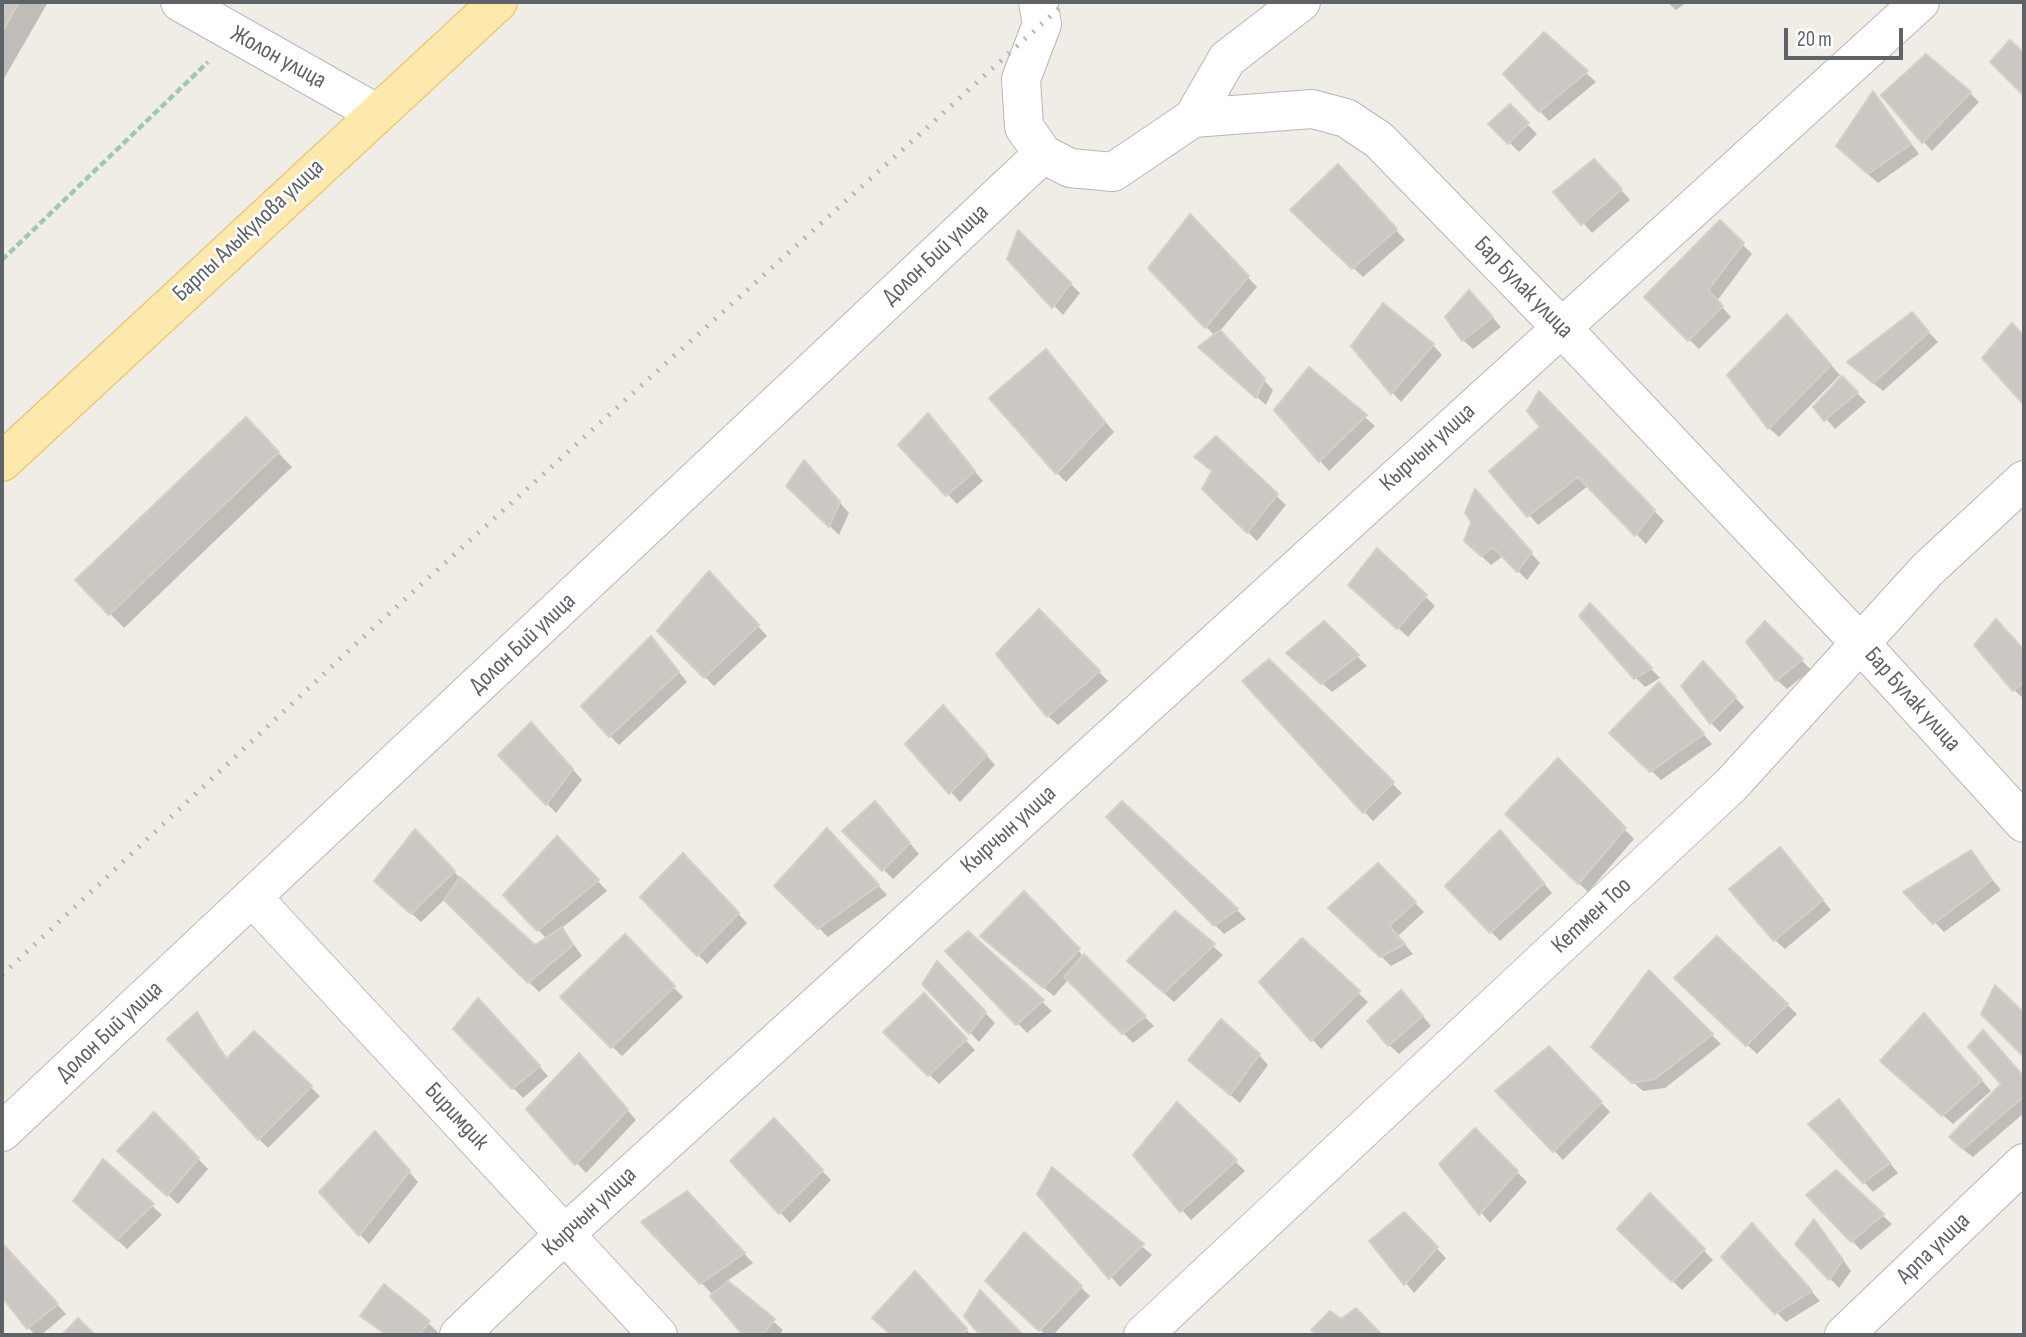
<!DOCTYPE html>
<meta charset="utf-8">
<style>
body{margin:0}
#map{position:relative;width:2026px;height:1337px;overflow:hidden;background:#f0ede7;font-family:"Sofia Sans Condensed",sans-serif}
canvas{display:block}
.frame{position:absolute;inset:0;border:4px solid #5e6367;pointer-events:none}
.scale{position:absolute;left:1784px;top:28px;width:119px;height:32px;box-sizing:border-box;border:4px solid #5e6367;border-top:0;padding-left:9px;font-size:21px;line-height:24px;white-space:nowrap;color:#5e6367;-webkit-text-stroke:5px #fff;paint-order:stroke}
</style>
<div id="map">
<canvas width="2026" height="1337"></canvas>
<div class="frame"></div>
<div class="scale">20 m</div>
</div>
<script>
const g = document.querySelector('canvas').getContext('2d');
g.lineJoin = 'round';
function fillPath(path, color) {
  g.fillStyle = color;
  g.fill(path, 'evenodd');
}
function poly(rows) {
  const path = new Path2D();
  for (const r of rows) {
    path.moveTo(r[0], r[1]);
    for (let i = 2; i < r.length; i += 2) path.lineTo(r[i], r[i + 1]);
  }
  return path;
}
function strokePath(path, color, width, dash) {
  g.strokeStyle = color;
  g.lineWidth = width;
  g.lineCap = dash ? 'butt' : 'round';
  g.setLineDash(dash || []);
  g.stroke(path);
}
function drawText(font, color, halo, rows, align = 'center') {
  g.font = font + ' "Sofia Sans Condensed",sans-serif';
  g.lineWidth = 5;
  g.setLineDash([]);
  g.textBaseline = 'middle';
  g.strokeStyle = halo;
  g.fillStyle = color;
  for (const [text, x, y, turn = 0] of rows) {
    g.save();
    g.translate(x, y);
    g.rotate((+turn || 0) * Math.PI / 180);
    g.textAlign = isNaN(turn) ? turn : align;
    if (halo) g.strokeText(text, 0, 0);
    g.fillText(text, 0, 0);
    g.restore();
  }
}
const shadow = poly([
 [2,2,48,2,2,82],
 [1667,2,1687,2,1676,10],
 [1544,35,1596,82,1549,121,1505,74],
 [1873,93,1919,154,1878,183,1847,156],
 [1970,93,1979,102,1932,151,1923,141],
 [1510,107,1537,134,1519,152,1491,124],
 [1604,171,1630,200,1592,233,1556,192],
 [1347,176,1405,240,1363,277,1293,210],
 [1191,217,1257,287,1219,332,1273,390,1266,405,1210,356,1215,336,1150,268],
 [1720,222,1752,254,1717,301,1731,317,1699,349,1646,297],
 [1019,233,1080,293,1063,315,1009,258],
 [1479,301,1501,327,1473,349,1463,340],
 [1921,324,1938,342,1883,391,1859,372],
 [1796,326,1840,375,1779,437,1769,428],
 [1433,345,1442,355,1401,402,1392,392],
 [1046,351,1114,432,1066,482,1057,473],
 [1310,369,1375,426,1329,471,1276,410],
 [1842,378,1866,402,1835,429,1816,407],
 [1540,394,1664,521,1646,544,1588,486,1538,525,1492,472,1543,427],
 [928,416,983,481,957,504,901,445],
 [246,420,292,467,124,628,78,580],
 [1216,438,1286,505,1257,541,1204,488,1214,472],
 [813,472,849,513,839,535,788,485],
 [1484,501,1540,563,1527,580,1503,556,1491,565,1476,551],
 [1378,550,1435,606,1408,637,1360,594],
 [719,583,767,636,714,686,659,631],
 [1590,606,1660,678,1645,687,1635,677],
 [1039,612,1108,681,1058,725,1048,716],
 [1324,623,1367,666,1332,692,1297,662],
 [1765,623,1811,670,1787,689,1777,680],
 [2005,631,2024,652,2024,699,2014,690],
 [651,638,687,682,619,745,610,736],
 [1269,662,1402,793,1373,821,1245,681],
 [1712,673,1744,707,1720,732,1711,723],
 [1668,694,1712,744,1661,780,1612,733],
 [953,717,995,765,960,802,907,744],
 [541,733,582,780,556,813,500,755],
 [1558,761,1634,839,1588,892,1508,814],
 [1122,803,1237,910,1246,919,1224,934,1108,817],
 [884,813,919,854,893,879,845,831],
 [836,840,887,895,828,937,776,886],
 [424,841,463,881,535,947,547,939,505,895,566,847,607,891,562,928,582,956,539,992,445,899,421,922,386,890],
 [1509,842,1552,893,1500,941,1447,886],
 [1970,853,2001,890,1944,932,1906,892],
 [1789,859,1831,910,1785,949,1775,940],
 [692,865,747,923,707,964,642,897],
 [1378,866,1424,912,1398,936,1413,954,1391,966,1331,908],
 [1024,894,1087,960,1154,1026,1133,1043,1069,979,1054,996,992,945],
 [1175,913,1223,955,1174,1002,1139,971],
 [968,933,1052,1011,1027,1033,948,951],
 [625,937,683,997,622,1056,562,997],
 [1717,938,1797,1014,1757,1054,1677,978],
 [1302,941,1368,1002,1321,1049,1312,1039],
 [1649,972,1721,1044,1665,1088,1643,1091,1603,1056],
 [946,973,995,1023,979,1042,924,984],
 [924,996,975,1050,939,1084,886,1032],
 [1411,1002,1431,1026,1399,1054,1389,1045],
 [488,1010,548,1076,523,1098,455,1028],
 [197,1015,228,1059,254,1033,320,1096,268,1148,259,1139],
 [1934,1025,1991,1091,1953,1124,1892,1070],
 [1993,1041,2024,1078,2024,1113,1973,1157,1960,1147,2004,1084],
 [1549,1048,1610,1112,1563,1160,1497,1091],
 [1259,1055,1268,1065,1240,1103,1200,1069],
 [588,1065,636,1120,586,1173,528,1109],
 [1839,1101,1898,1173,1873,1192,1864,1182],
 [1177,1104,1245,1171,1191,1220,1182,1210],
 [154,1115,208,1169,178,1204,129,1160],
 [774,1121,831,1180,790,1223,732,1161],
 [1475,1130,1527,1182,1490,1223,1441,1165],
 [384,1143,418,1182,369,1244,321,1192],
 [1053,1170,1152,1255,1120,1287,1039,1194],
 [1650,1195,1713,1260,1682,1290,1619,1229],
 [696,1203,753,1263,727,1281,783,1330,779,1335,746,1335,713,1295,644,1222],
 [152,1206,162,1215,127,1249,84,1210],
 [1404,1215,1446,1258,1414,1293,1372,1241],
 [1882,1215,1892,1224,1861,1250,1852,1241],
 [1815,1221,1851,1271,1839,1288,1797,1244],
 [1024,1234,1090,1296,1053,1335,1046,1335,996,1290],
 [1761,1235,1820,1301,1786,1322,1724,1257],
 [2,1245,66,1314,41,1335,35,1335,29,1328,2,1295],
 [925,1283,971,1335,893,1335,875,1318],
 [362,1316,428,1323,438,1332,435,1335,386,1335]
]);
const building = poly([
 [2,2,19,2,2,32,2,2],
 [1544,32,1588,71,1539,112,1503,74,1544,32],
 [2010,40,2024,53,2024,96,1990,62,2010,40],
 [1926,54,1971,92,1922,143,1881,95,1926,54],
 [1873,91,1911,144,1868,174,1836,146,1873,91],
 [1510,104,1529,123,1508,144,1488,124,1510,104],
 [1594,159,1622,189,1581,225,1553,192,1594,159],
 [1338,164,1397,229,1352,269,1290,210,1338,164],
 [1190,214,1249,276,1205,328,1148,268,1190,214],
 [1720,220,1744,243,1708,290,1723,306,1688,341,1644,297,1720,220],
 [1018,230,1071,283,1052,308,1007,259,1018,230],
 [1469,290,1493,317,1462,341,1445,317,1469,290],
 [1383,303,1434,344,1391,394,1351,346,1383,303],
 [1912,312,1929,332,1873,383,1847,362,1912,312],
 [1787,314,1831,365,1768,429,1727,375,1787,314],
 [2012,323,2024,336,2024,405,1982,358,2012,323],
 [1220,330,1265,379,1256,398,1198,347,1220,330],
 [1046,349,1105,422,1056,474,989,398,1046,349],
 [1309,367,1367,415,1319,462,1274,410,1309,367],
 [1842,376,1858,392,1824,421,1813,407,1842,376],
 [1539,391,1655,510,1635,536,1578,477,1527,517,1489,471,1540,427,1527,411,1539,391],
 [928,413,975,471,946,496,898,445,928,413],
 [246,417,279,452,109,615,75,580,246,417],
 [1216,436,1278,494,1247,533,1202,489,1212,471,1194,457,1216,436],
 [804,460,840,502,829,527,786,486,804,460],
 [1475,489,1532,552,1517,572,1493,547,1481,556,1464,541,1471,522,1465,513,1475,489],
 [1377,548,1427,595,1397,629,1348,585,1377,548],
 [709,571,759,625,704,678,657,631,709,571],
 [1590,603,1652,668,1634,679,1579,616,1590,603],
 [1039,609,1100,671,1047,717,996,654,1039,609],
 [1996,619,2024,650,2024,682,2013,691,1974,645,1996,619],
 [1324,621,1359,655,1321,684,1286,653,1324,621],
 [1765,621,1803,659,1776,681,1746,642,1765,621],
 [651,636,679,672,609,737,581,706,651,636],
 [1269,659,1394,782,1363,813,1242,681,1269,659],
 [1703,661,1736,697,1710,724,1681,686,1703,661],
 [1659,682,1704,734,1650,772,1609,733,1659,682],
 [943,705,987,755,949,794,905,744,943,705],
 [531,722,573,769,546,805,498,755,531,722],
 [1558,758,1626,828,1578,884,1505,814,1558,758],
 [875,801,910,843,882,871,842,831,875,801],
 [1122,801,1238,909,1214,926,1106,817,1122,801],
 [827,828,879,885,818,929,774,886,827,828],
 [415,829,455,871,411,914,374,881,415,829],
 [1500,830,1544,883,1490,933,1445,886,1500,830],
 [557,836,599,880,537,931,503,895,557,836],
 [1780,847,1823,900,1774,941,1729,889,1780,847],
 [1971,850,1992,880,1933,924,1903,892,1971,850],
 [683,853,739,913,697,956,640,897,683,853],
 [1378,863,1416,902,1389,926,1405,944,1380,957,1328,908,1378,863],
 [460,877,535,945,562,927,573,945,528,983,444,900,460,877],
 [1024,891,1080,949,1043,988,980,936,1024,891],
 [1175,911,1215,944,1164,993,1127,961,1175,911],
 [968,931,1044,1000,1016,1025,945,951,968,931],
 [625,934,675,986,611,1048,560,997,625,934],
 [1717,936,1788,1004,1746,1046,1674,978,1717,936],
 [1302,938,1360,991,1311,1041,1259,982,1302,938],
 [1084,954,1146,1016,1122,1034,1064,977,1084,954],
 [937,961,986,1012,969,1034,922,984,937,961],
 [1649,970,1713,1034,1655,1079,1632,1083,1591,1047,1649,970],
 [1995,985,2024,1013,2024,1057,1981,1014,1995,985],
 [1401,990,1423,1016,1388,1046,1367,1021,1401,990],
 [924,993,967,1039,928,1076,883,1032,924,993],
 [478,998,540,1066,512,1089,453,1029,478,998],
 [197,1012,226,1059,254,1031,312,1086,258,1140,167,1039,197,1012],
 [1924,1013,1982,1080,1942,1116,1880,1061,1924,1013],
 [1221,1019,1260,1054,1230,1095,1188,1060,1221,1019],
 [1983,1030,2024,1077,2024,1096,1963,1149,1949,1137,2001,1084,1968,1047,1983,1030],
 [1549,1046,1602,1102,1553,1152,1495,1091,1549,1046],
 [579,1053,628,1110,575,1165,526,1109,579,1053],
 [1839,1099,1890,1163,1863,1183,1808,1124,1839,1099],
 [1177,1102,1237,1160,1180,1212,1133,1155,1177,1102],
 [154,1112,199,1158,167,1196,117,1151,154,1112],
 [774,1118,823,1170,779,1214,730,1161,774,1118],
 [1475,1128,1518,1171,1479,1215,1439,1164,1475,1128],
 [375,1131,410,1171,359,1236,319,1192,375,1131],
 [103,1159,154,1204,117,1240,73,1201,103,1159],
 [1052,1167,1144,1244,1109,1279,1037,1194,1052,1167],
 [1836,1170,1884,1214,1851,1242,1806,1195,1836,1170],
 [687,1191,745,1253,700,1284,641,1222,687,1191],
 [1650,1193,1705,1249,1672,1282,1617,1229,1650,1193],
 [1404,1212,1438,1247,1404,1285,1369,1241,1404,1212],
 [1814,1219,1843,1260,1829,1280,1795,1244,1814,1219],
 [1752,1223,1812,1291,1775,1314,1721,1257,1752,1223],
 [1024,1232,1082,1286,1039,1331,985,1281,1024,1232],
 [2,1243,58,1304,27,1329,2,1297,2,1243],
 [915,1271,967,1329,960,1335,891,1335,872,1318,915,1271],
 [728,1281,775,1319,763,1335,743,1335,710,1296,728,1281],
 [384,1284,430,1321,419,1335,387,1335,360,1316,384,1284],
 [980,1290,1023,1335,980,1335,964,1316,980,1290],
 [1356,1308,1382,1335,1318,1335,1311,1330,1330,1311,1341,1319,1356,1308],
 [78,1318,95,1335,62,1335,78,1318]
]);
const path = poly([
 [2,260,208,62]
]);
const minor = poly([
 [180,2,376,113],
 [1193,118,1227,59,1301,2],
 [253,898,658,1335],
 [459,1335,565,1234,1920,2],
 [1143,1335,1731,785,1927,570,2024,480],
 [1844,1335,2024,1163]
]);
const tertiary = poly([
 [1038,2,1042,24,1021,79,1024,127,1043,154,1070,168,1113,172,1193,118,1312,109,1346,118,1379,140,1561,327,1860,643,2024,823],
 [2,1132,1043,154]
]);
const primary = poly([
 [2,462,498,2]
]);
const rail = poly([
 [2,975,373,628,1066,2]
]);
const streetNames = [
 ["Жолон улица",278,58,29],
 ["Барпы Алыкулова улица",249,231,-43],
 ["Долон Бий улица",936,255,-43],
 ["Бар Булак улица",1523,288,46],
 ["Кырчын улица",1428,448,-42],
 ["Долон Бий улица",523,644,-43],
 ["Бар Булак улица",1912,700,48],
 ["Кырчын улица",1009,830,-42],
 ["Кетмен Тоо",1592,916,-43],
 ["Долон Бий улица",110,1032,-43],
 ["Биримдик",456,1117,47],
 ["Кырчын улица",590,1212,-43],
 ["Арпа улица",1934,1249,-44]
];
fillPath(shadow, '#0003');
fillPath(building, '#cbc8c3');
strokePath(building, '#d5cec5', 2);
strokePath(minor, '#b4b7bb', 40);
strokePath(tertiary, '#b4b7bb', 40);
strokePath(primary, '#efba60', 40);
strokePath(path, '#9ecaa7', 4.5, [7, 3.5]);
strokePath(minor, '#fff', 38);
strokePath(tertiary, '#fff', 38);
strokePath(primary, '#fde9ae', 38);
strokePath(rail, '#b5b6b7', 5, [2, 9]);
drawText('24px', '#5e6367', '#fff', streetNames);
</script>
